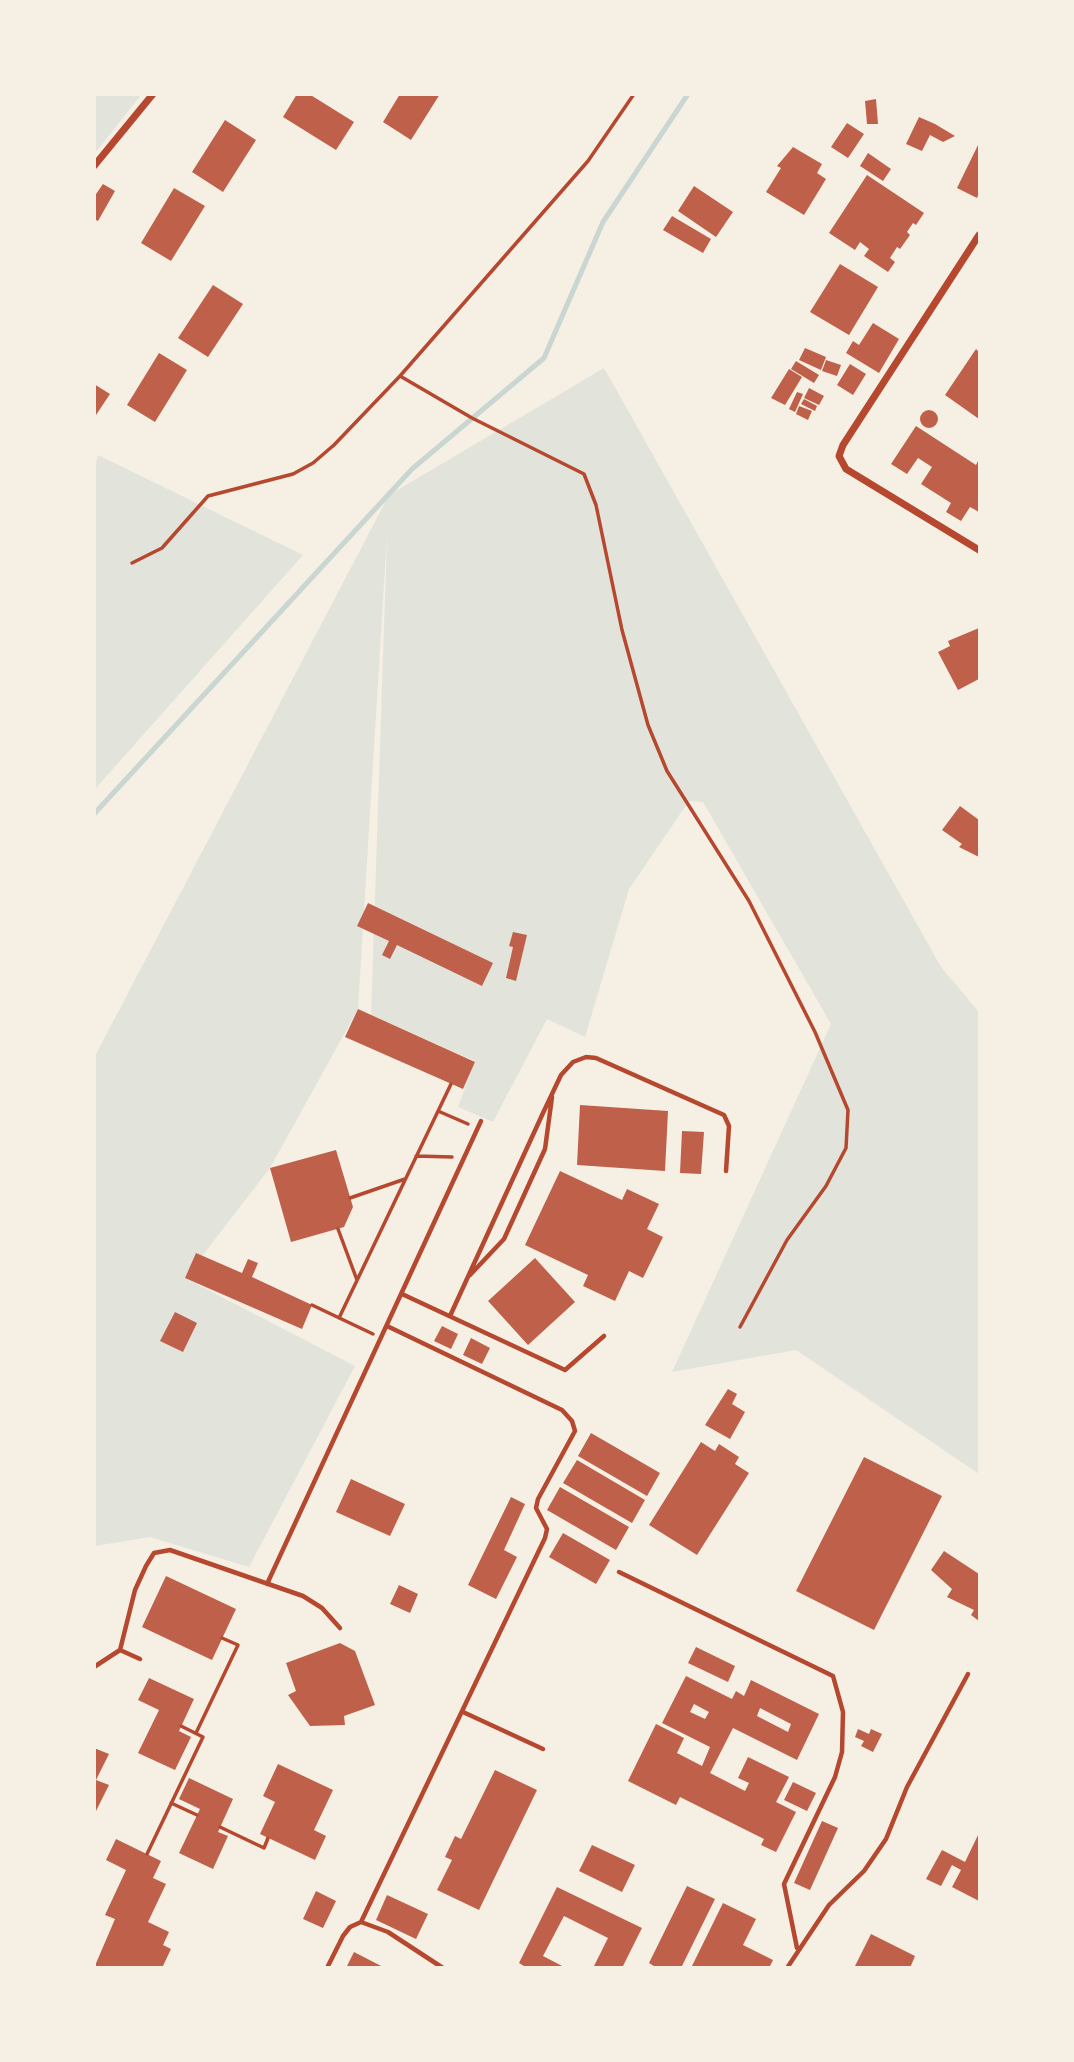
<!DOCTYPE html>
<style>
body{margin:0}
#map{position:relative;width:1074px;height:2062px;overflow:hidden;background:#f6efe4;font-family:Figtree,sans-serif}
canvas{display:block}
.frame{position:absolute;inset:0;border:96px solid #f6efe4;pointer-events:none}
</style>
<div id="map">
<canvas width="1074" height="2062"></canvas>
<div class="frame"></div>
</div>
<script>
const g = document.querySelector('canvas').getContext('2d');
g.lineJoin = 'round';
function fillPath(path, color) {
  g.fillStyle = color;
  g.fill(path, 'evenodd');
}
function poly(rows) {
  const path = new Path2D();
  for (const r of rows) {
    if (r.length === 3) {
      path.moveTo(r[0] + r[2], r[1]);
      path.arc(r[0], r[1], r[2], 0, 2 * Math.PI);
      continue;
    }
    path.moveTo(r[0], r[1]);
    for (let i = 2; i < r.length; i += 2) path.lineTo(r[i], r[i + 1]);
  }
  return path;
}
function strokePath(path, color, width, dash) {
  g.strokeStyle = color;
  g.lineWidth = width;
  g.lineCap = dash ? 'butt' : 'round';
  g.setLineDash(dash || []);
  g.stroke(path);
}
const green = poly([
 [95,94,141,95,95,153,94,95],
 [604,368,941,967,979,1012,979,1474,796,1350,672,1372,831,1024,703,802,689,801,629,889,585,1037,547,1019,493,1122,458,1107,475,1061,371,1015,387,535,358,1009,270,1168,185,1278,355,1366,249,1567,150,1537,95,1546,95,1056,389,495],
 [98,455,303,555,95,789,94,471]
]);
const stream = poly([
 [94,814,412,469,544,358,603,222,688,94]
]);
const building = poly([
 [297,94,309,94,354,122,336,150,283,117],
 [400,94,440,94,411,140,383,122],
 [876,99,878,124,867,124,865,101],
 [919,117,935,124,955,136,943,142,930,135,922,151,906,144],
 [225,120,256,140,223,192,192,172],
 [847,123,864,134,848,158,831,147],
 [979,143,979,193,977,198,957,188],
 [793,147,822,164,817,173,826,179,804,215,766,192,781,168,777,166],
 [868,153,891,169,883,181,860,166],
 [867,175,924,213,916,225,913,223,907,232,910,235,900,249,897,247,890,258,895,262,888,272,864,256,869,249,860,242,855,250,829,233],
 [103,184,115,191,98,221,94,219,94,197],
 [694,186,733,212,716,237,678,211],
 [174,188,205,206,171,261,141,243],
 [672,216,711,239,703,253,663,230],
 [840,264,878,287,849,335,810,312],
 [213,285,243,304,208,357,178,338],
 [873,323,899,339,879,373,846,353,853,341,859,345],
 [805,348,826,357,821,370,799,360],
 [976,349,979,352,979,419,945,395],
 [159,353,187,370,155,422,127,405],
 [826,360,841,365,837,376,822,371],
 [796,361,819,375,814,383,791,369],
 [850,364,866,374,853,395,837,385],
 [789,369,802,377,785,405,771,398],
 [94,384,110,394,94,418],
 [809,388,824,396,819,405,804,398],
 [797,392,803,394,795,412,789,409],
 [804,399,817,406,815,411,801,404],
 [799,406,812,411,808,420,796,414],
 [929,419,9],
 [916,426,976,465,979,459,979,512,970,507,961,521,946,512,951,503,921,484,932,467,918,458,907,474,891,464],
 [979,628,979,679,958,690,938,652,950,646,948,641],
 [960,806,979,820,979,857,959,847,962,844,942,830],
 [368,903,493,963,482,986,397,945,390,959,382,955,389,941,357,926],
 [513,932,527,935,516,981,506,978,513,947,509,946],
 [358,1009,475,1062,463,1089,345,1037],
 [580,1105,668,1111,665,1171,577,1165],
 [682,1131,704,1132,701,1174,680,1173],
 [336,1150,353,1207,344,1227,291,1242,270,1168],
 [560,1171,622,1200,627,1189,659,1204,647,1229,663,1237,643,1278,629,1271,615,1301,583,1286,588,1275,525,1245],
 [196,1253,242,1273,248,1259,258,1263,252,1277,312,1305,302,1329,185,1278],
 [535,1258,575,1302,528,1345,488,1301],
 [175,1312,197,1323,183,1352,160,1341],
 [442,1326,458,1334,451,1349,434,1341],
 [471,1338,490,1348,482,1364,463,1355],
 [728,1389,737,1394,732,1404,745,1412,730,1439,705,1425],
 [591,1433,660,1473,647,1496,578,1456],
 [701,1442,715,1451,719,1444,739,1457,735,1464,749,1473,697,1555,649,1525],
 [864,1457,942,1496,874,1630,796,1591],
 [577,1460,645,1500,632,1523,563,1483],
 [351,1479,405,1504,390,1536,336,1512],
 [560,1487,629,1527,616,1550,547,1510],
 [511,1497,525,1504,504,1550,517,1557,496,1599,468,1585],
 [563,1533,610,1560,596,1584,549,1557],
 [944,1551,979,1574,979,1621,971,1615,974,1610,947,1597,952,1589,931,1570],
 [166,1576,236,1609,212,1660,142,1627],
 [399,1585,418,1594,410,1613,390,1604],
 [340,1643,355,1651,375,1705,344,1716,345,1725,310,1726,288,1695,296,1691,286,1663],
 [696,1647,735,1666,728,1682,688,1663],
 [686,1676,732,1699,736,1691,744,1696,751,1680,819,1714,797,1760,733,1728,710,1773,745,1791,749,1783,738,1778,748,1757,789,1777,776,1802,796,1812,776,1852,761,1845,764,1839,680,1797,676,1805,628,1781,656,1724,684,1738,677,1753,702,1766,710,1747,662,1723],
 [694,1704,709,1712,705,1719,690,1712],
 [760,1708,791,1724,788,1732,757,1716],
 [149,1678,194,1699,179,1731,191,1737,175,1770,138,1753,159,1710,138,1700],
 [858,1729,869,1734,871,1729,882,1734,873,1752,861,1746,864,1741,855,1737],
 [94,1748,109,1754,96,1780,109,1785,94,1815],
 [278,1764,333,1790,314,1830,326,1836,315,1860,260,1834,275,1802,263,1796],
 [495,1770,537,1790,479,1910,437,1890,452,1860,445,1857,455,1836,461,1839],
 [189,1778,233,1799,218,1832,228,1836,213,1869,179,1853,200,1809,179,1799],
 [793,1782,816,1793,807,1811,784,1800],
 [822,1821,838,1828,810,1890,794,1883],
 [979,1833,979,1901,952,1887,961,1870,952,1865,941,1886,926,1879,942,1850,965,1862],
 [116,1839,161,1861,153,1878,166,1884,148,1922,169,1932,163,1945,171,1949,162,1968,94,1968,115,1919,105,1915,126,1870,106,1860],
 [592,1845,635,1865,622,1892,579,1871],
 [687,1886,715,1899,681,1968,657,1968,649,1963],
 [557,1887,642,1928,622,1968,593,1968,608,1938,564,1916,543,1956,566,1968,527,1968,519,1963],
 [316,1891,336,1901,323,1928,303,1919],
 [387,1895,428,1914,416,1939,376,1920],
 [723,1903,756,1919,743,1945,773,1960,769,1968,691,1968],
 [871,1934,915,1956,910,1968,854,1968],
 [354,1952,385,1968,346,1968]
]);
const path = poly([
 [400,376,472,418,584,474,596,505,622,630,648,725,667,771,749,901,815,1032,848,1110,846,1148,826,1186,787,1240,740,1327],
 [132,563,162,548,208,496,293,474,313,463,334,445,400,376,588,161,634,94],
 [438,1111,468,1124],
 [416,1156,452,1157],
 [350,1198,405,1179],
 [338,1229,357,1280],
 [312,1305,373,1334],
 [339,1318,451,1084],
 [196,1733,238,1645,222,1638],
 [171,1803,197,1815],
 [220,1827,264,1848,268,1838],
 [147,1854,203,1737,181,1726]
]);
const service = poly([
 [470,1275,504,1239,545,1149,552,1097],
 [402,1294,565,1370,604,1336],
 [450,1316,543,1113,561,1075,573,1062,586,1057,596,1058,724,1115,729,1126,726,1171],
 [619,1572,833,1676,843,1712,842,1752,835,1777,784,1884,797,1948],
 [267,1584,481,1121],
 [120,1650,140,1659],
 [94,1667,120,1650,135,1590,146,1566,154,1553,170,1550,303,1596,322,1608,340,1628],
 [463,1712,543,1749],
 [361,1922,545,1538,547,1529,536,1508,538,1499,575,1431,572,1421,562,1410,387,1326],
 [327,1968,343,1936,350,1927,361,1922,388,1932,443,1968],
 [787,1968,829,1905,864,1871,886,1839,907,1787,968,1674]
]);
const minor = poly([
 [94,166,153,94],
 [979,235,843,445,839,456,846,469,979,550]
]);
fillPath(green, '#e2e4dc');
strokePath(stream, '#c9d6d2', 5);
fillPath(building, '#bf614a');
strokePath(path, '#b5482f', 3.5);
strokePath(service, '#b5482f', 4.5);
strokePath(minor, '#b5482f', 7);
</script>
